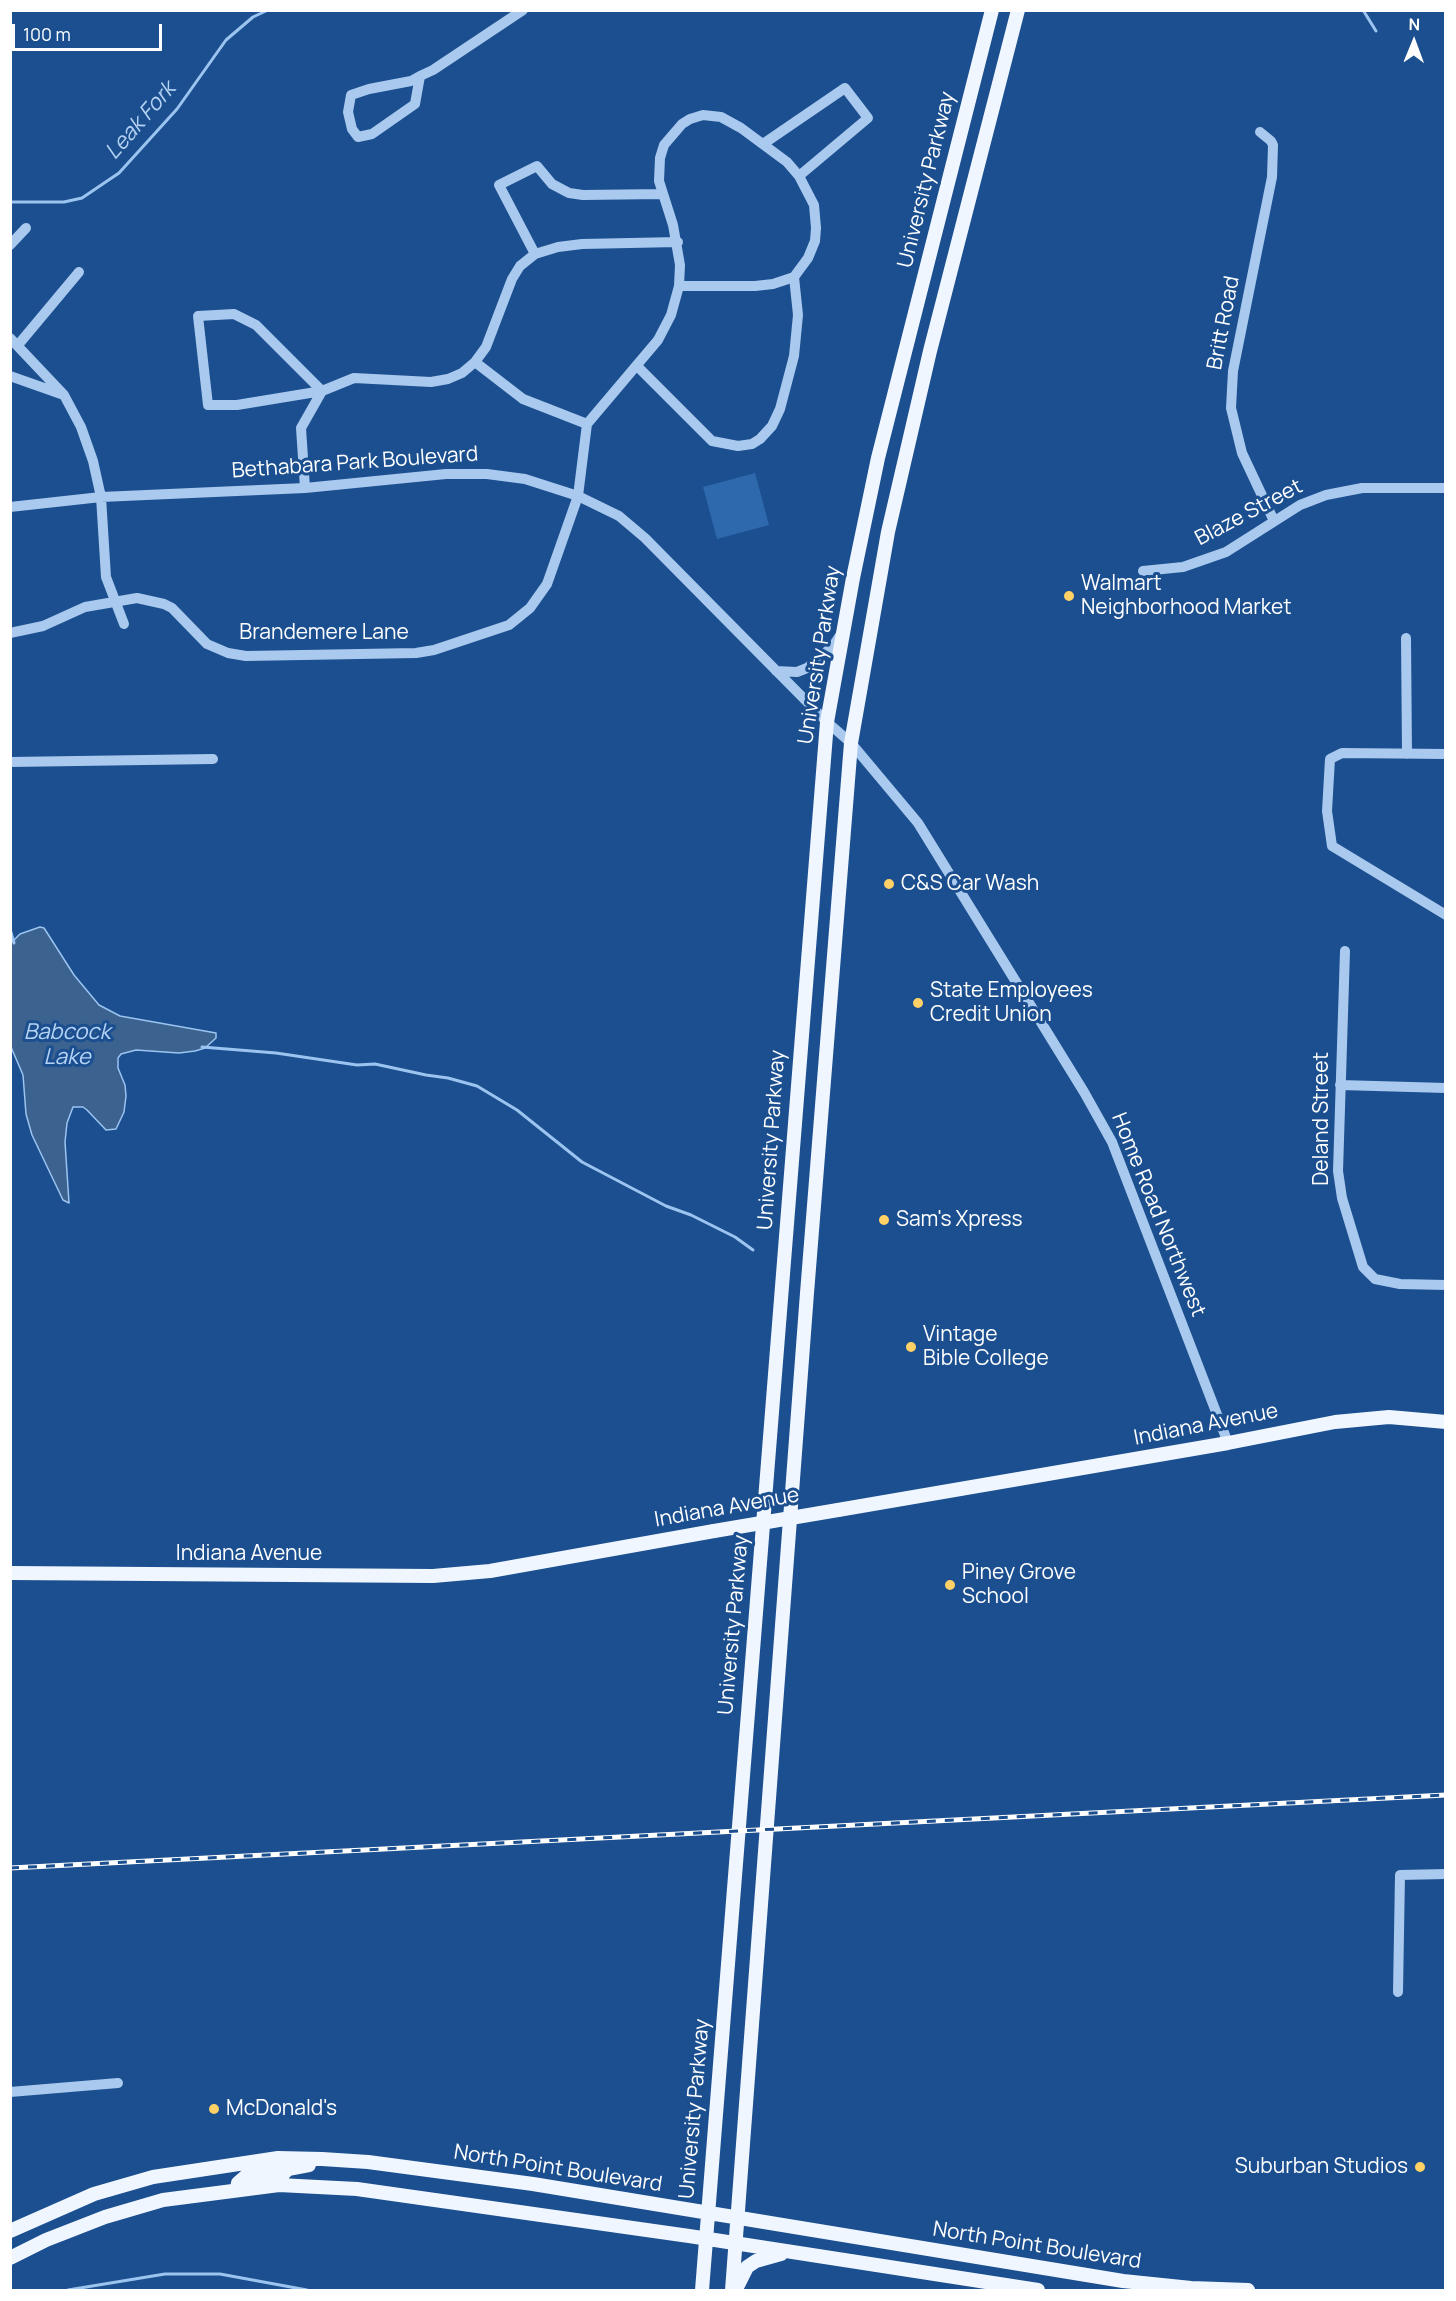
<!DOCTYPE html>
<style>
body{margin:0}
#map{position:relative;width:1456px;height:2301px;overflow:hidden;background:#1b4f8f;font-family:Manrope,sans-serif}
canvas{display:block}
.frame{position:absolute;inset:0;border:12px solid #fff;pointer-events:none}
.north{position:absolute;left:1384px;top:12px;width:60px;height:60px;-webkit-text-stroke:4px #1b4f8f;paint-order:stroke;rotate:1deg;font-size:16px;font-weight:700;line-height:24px;text-align:center;color:#fff}
.north::after{content:'';display:block;margin:auto;width:21px;height:27px;background:#fff;clip-path:polygon(50% 0,100% 100%,50% 72%,0 100%)}
.scale{position:absolute;left:12px;top:24px;width:150px;height:27px;box-sizing:border-box;border:3px solid #fff;border-top:0;padding-left:8px;font-size:18px;line-height:21px;white-space:nowrap;color:#fff;-webkit-text-stroke:4px #1b4f8f;paint-order:stroke}
</style>
<div id="map">
<canvas width="1456" height="2301"></canvas>
<div class="frame"></div>
<div class="north">N</div>
<div class="scale">100 m</div>
</div>
<script>
const g = document.querySelector('canvas').getContext('2d');
g.lineJoin = 'round';
function fillPath(path, color) {
  g.fillStyle = color;
  g.fill(path, 'evenodd');
}
function poly(rows) {
  const path = new Path2D();
  for (const r of rows) {
    path.moveTo(r[0], r[1]);
    for (let i = 2; i < r.length; i += 2) path.lineTo(r[i], r[i + 1]);
  }
  return path;
}
function strokePath(path, color, width, dash) {
  g.strokeStyle = color;
  g.lineWidth = width;
  g.lineCap = dash ? 'butt' : 'round';
  g.setLineDash(dash || []);
  g.stroke(path);
}
function drawText(font, color, halo, rows, align = 'center') {
  g.font = font + ' Manrope,sans-serif';
  g.lineWidth = 6;
  g.setLineDash([]);
  g.textBaseline = 'middle';
  g.strokeStyle = halo;
  g.fillStyle = color;
  for (const [text, x, y, turn = 0] of rows) {
    g.save();
    g.translate(x, y);
    g.rotate((+turn || 0) * Math.PI / 180);
    g.textAlign = isNaN(turn) ? turn : align;
    if (halo) g.strokeText(text, 0, 0);
    g.fillText(text, 0, 0);
    g.restore();
  }
}
const green = poly([
 [755,473,769,525,717,539,703,487]
]);
const water = poly([
 [40,927,44,928,74,975,99,1005,120,1016,216,1033,216,1038,205,1048,195,1051,179,1053,136,1050,121,1054,118,1058,118,1068,125,1085,126,1096,124,1112,116,1129,106,1130,87,1110,83,1107,73,1107,67,1123,65,1142,69,1203,63,1200,32,1135,26,1114,23,1075,11,1047,11,943,20,934,40,927]
]);
const stream = poly([
 [1363,10,1376,31],
 [10,202,64,202,82,198,119,173,177,109,226,40,253,17,268,10],
 [10,929,14,943],
 [202,1047,276,1053,357,1065,375,1064,426,1075,448,1078,477,1086,517,1110,582,1162,666,1206,691,1215,735,1237,753,1250],
 [68,2290,165,2274,220,2274,307,2290]
]);
const minor = poly([
 [420,76,415,104,372,134,358,137,352,129,348,112,351,95,369,89,411,81,420,76,433,70,523,10],
 [1260,132,1271,141,1273,145,1272,177,1233,371,1231,408,1242,453,1274,521],
 [763,144,845,88,868,118,799,176],
 [10,245,26,228],
 [535,254,499,185,537,166,552,184,569,193,583,195,663,194],
 [234,314,256,325,322,391,237,405,208,405,198,316,234,314],
 [10,338,64,395,81,427,93,461,101,497,106,577,124,624],
 [18,345,79,272],
 [475,362,523,399,587,424],
 [637,366,712,441,738,446,752,444,760,439,772,426,780,409,794,356,798,315,794,277],
 [10,376,61,394],
 [305,488,301,428,322,391,354,378,431,382,448,379,462,373,475,362,486,347,512,279,520,266,535,254,558,247,582,244,678,242],
 [10,507,101,497,305,488,446,474,487,474,525,479,578,496,619,516,645,538,827,722,851,743,918,823,1084,1092,1112,1142,1228,1443],
 [1143,571,1183,567,1226,552,1300,505,1326,495,1362,488,1446,488],
 [10,633,43,626,85,607,137,598,164,604,172,608,207,644,228,653,246,656,416,653,434,650,509,625,530,608,547,584,578,496,587,424,658,340,671,315,679,286,680,265,673,225,659,181,660,158,664,145,682,124,690,119,703,115,721,117,741,128,787,162,799,176,814,205,816,228,815,241,808,258,794,277,773,284,755,286,679,286],
 [1406,638,1407,754],
 [776,671,797,672,807,668,833,646,841,634],
 [1446,754,1342,753,1330,759,1327,811,1332,846,1446,915],
 [10,762,213,759],
 [1345,951,1338,1171,1342,1198,1363,1267,1375,1279,1400,1284,1446,1285],
 [1340,1085,1446,1088],
 [1398,1992,1400,1875,1446,1874],
 [10,2092,118,2083]
]);
const major = poly([
 [838,1510,1228,1443,1335,1422,1389,1417,1446,1422],
 [10,1573,433,1576,490,1571,714,1531],
 [279,2185,283,2174,288,2169,309,2165],
 [237,2189,238,2183,246,2176,272,2172,278,2158],
 [10,2231,94,2194,153,2177,278,2158,322,2159,368,2162,533,2184,1123,2281,1191,2288,1248,2290],
 [10,2258,46,2240,105,2217,163,2200,279,2185,357,2189,689,2236,1038,2290],
 [736,2289,747,2267,756,2261,781,2254],
 [702,2290,827,722,853,578,878,458,992,10],
 [732,2290,807,1293,851,743,888,532,930,351,1018,10]
]);
const rail = poly([
 [10,1868,1446,1795]
]);
const majorBridge = poly([
 [714,1531,838,1510]
]);
const markers = [
 [1069,596,6,"#ffd166"],
 [889,884,6,"#ffd166"],
 [918,1003,6,"#ffd166"],
 [884,1220,6,"#ffd166"],
 [911,1347,6,"#ffd166"],
 [950,1585,6,"#ffd166"],
 [214,2109,6,"#ffd166"],
 [1420,2167,6,"#ffd166"]
];
const streetNames = [
 ["University Parkway",927,180,-76],
 ["Britt Road",1224,323,-79],
 ["Bethabara Park Boulevard",355,463,-4],
 ["Blaze Street",1249,513,-28],
 ["Brandemere Lane",324,633],
 ["University Parkway",820,655,-81],
 ["Deland Street",1322,1119,-90],
 ["University Parkway",772,1140,-86],
 ["Home Road Northwest",1158,1215,68],
 ["Indiana Avenue",1206,1425,-11],
 ["Indiana Avenue",727,1508,-10],
 ["Indiana Avenue",249,1554],
 ["University Parkway",734,1625,-85],
 ["University Parkway",695,2109,-85],
 ["North Point Boulevard",558,2169,9],
 ["North Point Boulevard",1037,2246,9]
];
const poiNames = [
 ["Walmart",1081,584],
 ["Neighborhood Market",1081,608],
 ["C&S Car Wash",901,884],
 ["State Employees",930,991],
 ["Credit Union",930,1015],
 ["Sam's Xpress",896,1220],
 ["Vintage",923,1335],
 ["Bible College",923,1359],
 ["Piney Grove",962,1573],
 ["School",962,1597],
 ["McDonald's",226,2109],
 ["Suburban Studios",1408,2167,"right"]
];
const waterNames = [
 ["Leak Fork",141,121,-49],
 ["Babcock",67,1033],
 ["Lake",67,1058]
];
fillPath(green, '#2e69ad');
fillPath(water, '#3c6290');
strokePath(water, '#9cc4f0', 1.5);
strokePath(stream, '#9cc4f0', 3);
strokePath(minor, '#a9c9ee', 10);
strokePath(major, '#f0f6ff', 14);
strokePath(rail, '#fff', 5);
strokePath(rail, '#1b4f8f', 3, [9]);
strokePath(majorBridge, '#f0f6ff', 14);
for (const [x, y, r, color] of markers) {
  const dot = new Path2D();
  dot.arc(x, y, r, 0, 2 * Math.PI);
  g.fillStyle = color;
  g.fill(dot);
  strokePath(dot, '#1b4f8f', 2);
}
drawText('21px', '#fff', '#1b4f8f', streetNames);
drawText('21px', '#fff', '#1b4f8f', poiNames, 'left');
drawText('italic 22px', '#b5d3f5', '#1b4f8f', waterNames);
</script>
